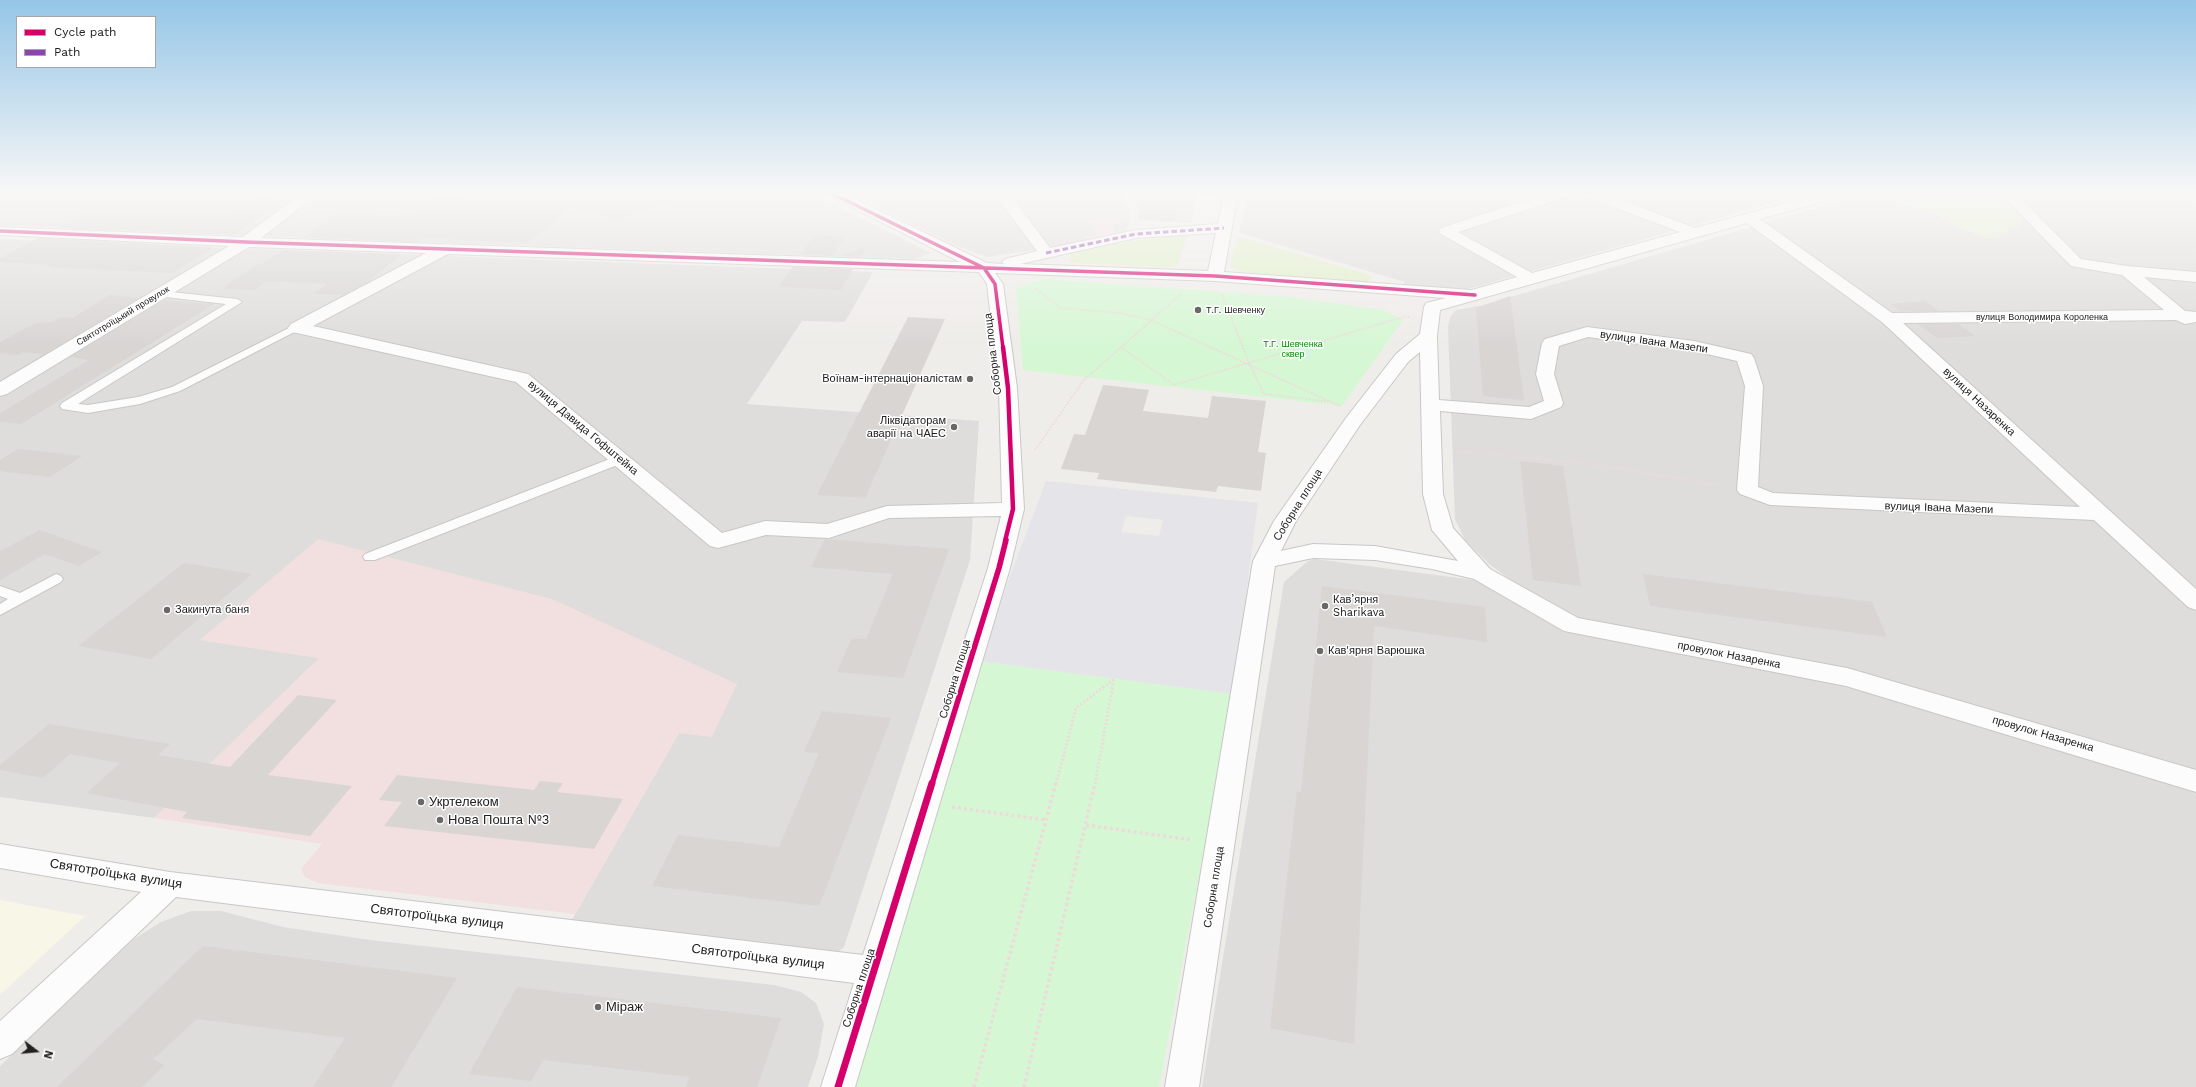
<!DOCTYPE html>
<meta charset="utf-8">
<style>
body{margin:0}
#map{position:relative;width:2196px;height:1087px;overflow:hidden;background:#efedea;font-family:"Work Sans",sans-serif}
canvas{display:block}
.legend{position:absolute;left:16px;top:16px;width:140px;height:52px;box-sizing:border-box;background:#fff;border:1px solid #a6a6a6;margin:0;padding:5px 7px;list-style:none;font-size:12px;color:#212121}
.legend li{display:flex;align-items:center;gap:8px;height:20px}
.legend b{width:20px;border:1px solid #a6a6a6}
.north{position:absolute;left:16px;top:1031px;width:40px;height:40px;-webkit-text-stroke:3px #fff;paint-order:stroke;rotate:106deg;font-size:11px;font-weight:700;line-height:16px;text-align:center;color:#212121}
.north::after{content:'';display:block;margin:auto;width:14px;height:18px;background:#212121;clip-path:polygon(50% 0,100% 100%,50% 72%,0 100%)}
</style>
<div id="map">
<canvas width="2196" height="1087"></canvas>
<ul class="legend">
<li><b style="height:5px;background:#d6006c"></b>Cycle path</li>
<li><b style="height:5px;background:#8e44ad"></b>Path</li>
</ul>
<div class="north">N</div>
</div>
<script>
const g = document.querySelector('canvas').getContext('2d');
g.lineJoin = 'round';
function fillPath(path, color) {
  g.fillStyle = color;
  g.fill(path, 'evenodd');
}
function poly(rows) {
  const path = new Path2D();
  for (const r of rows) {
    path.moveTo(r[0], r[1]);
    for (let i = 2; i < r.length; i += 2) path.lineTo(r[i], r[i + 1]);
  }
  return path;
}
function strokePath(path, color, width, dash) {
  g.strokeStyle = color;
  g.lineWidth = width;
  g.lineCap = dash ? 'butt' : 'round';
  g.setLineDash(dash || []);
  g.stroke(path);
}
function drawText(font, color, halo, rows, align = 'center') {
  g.font = font + ' "Work Sans",sans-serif';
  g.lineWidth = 3;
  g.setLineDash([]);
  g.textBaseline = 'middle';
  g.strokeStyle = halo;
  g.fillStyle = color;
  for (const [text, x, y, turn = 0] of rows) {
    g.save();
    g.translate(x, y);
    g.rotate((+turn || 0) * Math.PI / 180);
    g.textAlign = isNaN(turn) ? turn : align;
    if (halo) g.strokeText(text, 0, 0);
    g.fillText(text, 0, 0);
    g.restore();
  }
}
const residential = poly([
 [0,193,811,193,931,253,915,259,358,240,0,225],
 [850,193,1121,193,1130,212,1126,237,987,257,954,245],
 [1131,193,1196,193,1191,223,1138,220,1139,211],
 [1248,193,1807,193,1465,290,1436,294,1403,284,1405,282,1243,234,1239,232],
 [1868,193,2196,193,2196,1087,1202,1087,1284,582,1308,561,1315,559,1519,586,1489,564,1465,540,1455,519,1448,327,1450,317,1456,310,1483,305],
 [0,239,225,248,0,382],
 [259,249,873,272,845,322,802,321,747,404,979,421,970,560,844,947,830,959,566,930,679,733,737,684,201,640,320,658,154,818,0,797,0,394,242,250],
 [191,911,221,911,283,927,370,940,774,985,801,992,816,1003,824,1024,818,1057,808,1087,0,1087,0,1066,134,939,161,922]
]);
const commercial = poly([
 [1116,218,1121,224,1112,224,1115,231,1114,236,1089,240,1084,237,1097,235,1088,220],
 [318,539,552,599,737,684,712,737,679,733,575,914,318,883,305,877,301,869,322,844,154,818,319,658,200,640]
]);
const education = poly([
 [0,900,85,916,0,995]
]);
const grass = poly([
 [1904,193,1982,193,2001,199,2023,219,2018,227,2006,230,2011,233,1988,239,1950,224,1939,216,1899,203,1914,199,1901,194],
 [1175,234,1187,236,1178,265,1165,267,1071,263,1071,251],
 [1237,238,1244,238,1373,276,1363,286,1239,271,1230,266]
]);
const park = poly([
 [1044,279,1290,297,1384,310,1403,320,1342,406,1023,370,1016,287],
 [978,661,1233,694,1159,1087,856,1087]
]);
const plaza = poly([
 [1046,481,1258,503,1233,694,978,661],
 [1126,516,1163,520,1159,536,1121,532]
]);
const building = poly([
 [549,193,682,193,683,198,618,219,571,207,527,243,423,238,417,242,302,238,341,213,403,217,432,196,545,202,548,200],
 [1145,193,1179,193,1173,221,1139,219],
 [253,197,289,198,233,235,58,228,96,209,167,215,174,211,227,215],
 [814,235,845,237,832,256,801,255],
 [38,238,214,247,173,273,48,267,52,265,0,262,0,258],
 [867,246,861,257,838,256],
 [284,250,402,254,366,283,343,295,314,294,327,284,266,281,255,290,222,289,258,263,262,264],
 [792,267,853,269,841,290,779,287],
 [109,295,139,298,44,354,23,352,18,355,0,353,0,342,36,323,52,322,62,317,73,318],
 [1510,296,1524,400,1483,396,1476,308],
 [164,300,214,304,21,424,0,422,0,413,89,360,70,357],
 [1925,301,1939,311,1900,311,1890,304],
 [908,317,945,319,865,498,817,495],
 [1917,324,1958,324,1975,336,1937,338],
 [1103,385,1149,390,1143,411,1208,418,1212,396,1266,401,1258,452,1266,453,1261,491,1218,486,1216,492,1097,479,1099,473,1061,469,1074,434,1085,435],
 [18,449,82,456,50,477,0,471,0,460],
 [1520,461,1563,466,1581,586,1533,580],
 [40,530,102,552,79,566,45,554,0,580,0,551],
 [825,539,949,549,903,678,837,672,852,638,866,639,893,574,811,567],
 [184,563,252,574,151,659,78,646],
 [1643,574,1872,602,1887,637,1650,606],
 [1322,586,1485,607,1487,642,1374,626,1354,1044,1270,1028,1297,791,1301,792],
 [298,695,337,700,268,775,352,786,310,836,182,818,187,812,87,793,120,763,70,754,43,778,0,770,0,765,49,724,170,744,158,755,230,767],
 [822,711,891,718,819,906,652,886,678,835,779,847,819,753,804,752],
 [397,775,534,790,540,781,563,783,557,792,623,799,594,849,384,826,402,802,379,800],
 [203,946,457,978,391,1087,313,1087,345,1038,197,1019,153,1059,164,1065,142,1087,57,1087],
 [517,987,781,1018,757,1087,686,1087,690,1077,543,1060,531,1081,469,1074]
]);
const pathFar2 = poly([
 [1035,288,1060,308,1120,313,1151,320,1340,406],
 [1222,295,1249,363,1264,394,1332,402],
 [1121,347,1174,385,1403,317,1410,317],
 [1035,450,1084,380,1181,294],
 [1455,451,1591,464,1725,486]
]);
const pathFar1 = poly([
 [1056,784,1076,708,1114,679],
 [1095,784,1114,679]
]);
const path = poly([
 [952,807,1046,820],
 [1086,825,1192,840],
 [974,1087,1056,783],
 [1024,1087,1095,783]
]);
const lane = poly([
 [161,291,237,299,242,302,78,404,88,405,138,397,172,387,293,326,297,325,302,328,180,391,140,404,88,413,62,409,60,406,62,403,226,304,157,296,156,294,161,291],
 [620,455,625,456,626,459,625,462,375,560,365,560,363,557,365,554,620,455],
 [56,574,61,576,63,579,61,582,0,615,0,604,8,599,0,596,0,586,20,593,56,574]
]);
const street = poly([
 [302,193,319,193,261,238,960,262,824,193,843,193,987,263,1004,264,1002,262,1005,259,1037,251,994,193,1009,193,1050,248,1136,230,1218,224,1224,193,1238,193,1224,272,1472,290,1517,277,1441,234,1439,231,1441,228,1548,193,1571,193,1569,196,1458,232,1532,273,1680,232,1584,196,1582,193,1603,193,1695,228,1822,193,1847,193,1845,196,1760,219,1892,313,2164,310,2122,275,2071,266,2000,193,2015,193,2081,259,2127,266,2196,272,2196,282,2144,277,2185,311,2196,312,2196,322,2185,324,2176,320,1903,323,2196,589,2196,610,2188,607,2094,520,1770,505,1740,494,1737,490,1745,386,1737,361,1694,351,1588,337,1559,346,1554,374,1563,403,1561,407,1531,419,1440,411,1443,494,1453,528,1490,569,1578,618,1847,668,2196,770,2196,792,1846,686,1564,631,1474,579,1432,569,1375,560,1313,558,1275,566,1199,1087,1165,1087,1253,561,1274,521,1346,418,1396,354,1420,334,1424,307,1426,303,1446,298,1215,281,995,273,1003,284,1017,388,1024,509,1010,568,855,1087,821,1087,854,983,176,897,12,1054,0,1059,0,1021,141,892,0,868,0,844,170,872,863,955,988,568,1001,516,889,518,829,538,766,535,718,548,710,546,516,382,297,333,291,332,288,328,291,324,426,253,249,247,7,394,0,396,0,382,229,246,0,235,0,227,243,237,302,193],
 [1747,223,1882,322,2080,507,1773,493,1758,487,1763,386,1754,358,1751,354,1694,341,1587,327,1545,339,1542,343,1536,374,1544,401,1529,407,1439,400,1437,336,1440,310,1747,223],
 [1216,233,1208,271,1020,264,1136,238,1216,233],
 [448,254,979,272,987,284,999,388,1002,503,887,506,827,524,765,521,722,533,528,374,313,326,448,254],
 [1420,352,1423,494,1432,530,1458,561,1375,546,1313,544,1281,551,1296,521,1360,425,1408,362,1420,352]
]);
const quiet = poly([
 [1046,253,1136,234,1224,228]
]);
const cyclewayFar3 = poly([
 [831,193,984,268,995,284,1003,348],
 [0,231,246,242,1215,276,1475,295]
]);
const cyclewayFar2 = poly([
 [1003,347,1008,388,1013,509,1005,541]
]);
const cyclewayFar1 = poly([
 [932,784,999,568,1006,540]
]);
const cycleway = poly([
 [838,1087,932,783]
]);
const markers = [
 [1198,310,4,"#696867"],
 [970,379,4,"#696867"],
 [954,427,4,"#696867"],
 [1325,606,4,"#696867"],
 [167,610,4,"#696867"],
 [1320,651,4,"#696867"],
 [421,802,4,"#696867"],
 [440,820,4,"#696867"],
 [598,1007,4,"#696867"]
];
const farPoinames = [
 ["Т.Г. Шевченку",1206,310]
];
const farStreetnames = [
 ["Святотроїцький провулок",123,316,-31],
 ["вулиця Володимира Короленка",2042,317]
];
const farParknames = [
 ["Т.Г. Шевченка",1293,344],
 ["сквер",1293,354]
];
const streetNames = [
 ["вулиця Івана Мазепи",1654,342,8],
 ["Соборна площа",993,354,-97],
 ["вулиця Назаренка",1979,402,43],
 ["вулиця Давида Гофштейна",583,428,40],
 ["Соборна площа",1298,505,-58],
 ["вулиця Івана Мазепи",1939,508,2],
 ["провулок Назаренка",1729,655,11],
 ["Соборна площа",955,679,-73],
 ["провулок Назаренка",2043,734,16],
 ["Соборна площа",1214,887,-81],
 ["Соборна площа",859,988,-72]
];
const poiNames = [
 ["Воїнам-інтернаціоналістам",962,379,"right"],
 ["Ліквідаторам",946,421,"right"],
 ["аварії на ЧАЕС",946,434,"right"],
 ["Кав’ярня",1333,600],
 ["Sharikava",1333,613],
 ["Закинута баня",175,610],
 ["Кав'ярня Варюшка",1328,651]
];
const nearPoinames = [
 ["Укртелеком",429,802],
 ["Нова Пошта №3",448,820],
 ["Міраж",606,1007]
];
const nearStreetnames = [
 ["Святотроїцька вулиця",116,874,9],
 ["Святотроїцька вулиця",437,917,7],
 ["Святотроїцька вулиця",758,957,7]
];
fillPath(residential, '#dedddb');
fillPath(commercial, '#f2e0e0');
fillPath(education, '#f8f6e7');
fillPath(grass, '#dfefc6');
fillPath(park, '#d6f7d4');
fillPath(plaza, '#e4e4e9');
fillPath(building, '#d8d5d3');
strokePath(lane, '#c8c7c6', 2);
strokePath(street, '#c8c7c6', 2);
strokePath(pathFar2, '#ecdbda', 2, [1.5, 1.5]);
strokePath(pathFar1, '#ecdbda', 3, [2, 2]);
strokePath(path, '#ecdbda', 3.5, [3, 3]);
fillPath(lane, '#fdfcfc');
fillPath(street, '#fdfcfc');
strokePath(quiet, '#8e44ad', 3, [5.5, 3]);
strokePath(cyclewayFar3, '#d6006c', 3.5);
strokePath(cyclewayFar2, '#d6006c', 4.5);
strokePath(cyclewayFar1, '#d6006c', 5.5);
strokePath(cycleway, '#d6006c', 7);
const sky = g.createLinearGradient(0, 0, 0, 346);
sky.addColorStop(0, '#95c6e7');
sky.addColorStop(0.56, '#f8f7f6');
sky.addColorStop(1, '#f8f7f600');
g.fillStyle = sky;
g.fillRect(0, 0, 2196, 346);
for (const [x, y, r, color] of markers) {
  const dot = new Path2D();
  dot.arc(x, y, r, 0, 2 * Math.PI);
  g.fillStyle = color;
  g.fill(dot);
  strokePath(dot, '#fff', 1.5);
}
drawText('9px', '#212121', '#fff', farPoinames, 'left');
drawText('9px', '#212121', '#fff', farStreetnames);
drawText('9px', '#028802', '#fff', farParknames);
drawText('11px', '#212121', '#fff', streetNames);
drawText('11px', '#212121', '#fff', poiNames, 'left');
drawText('13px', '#212121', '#fff', nearPoinames, 'left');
drawText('13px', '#212121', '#fff', nearStreetnames);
</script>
